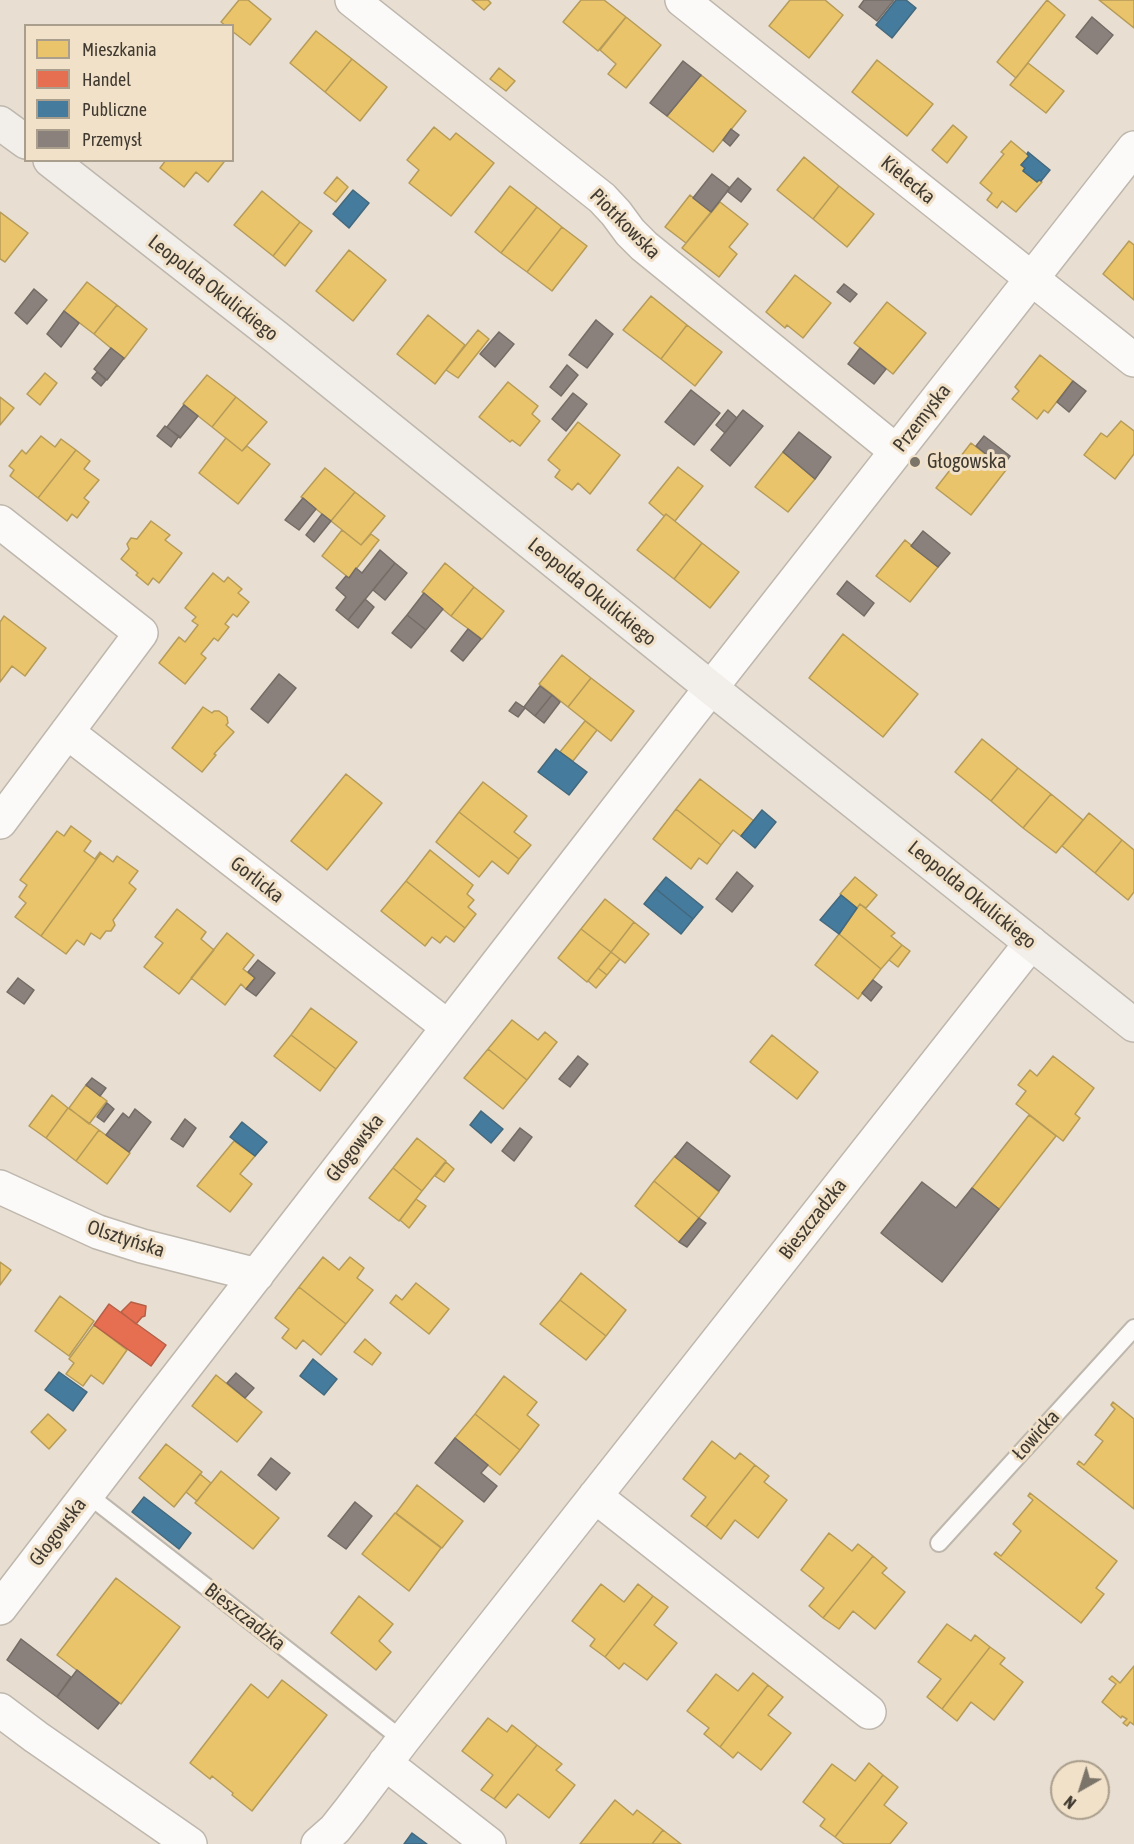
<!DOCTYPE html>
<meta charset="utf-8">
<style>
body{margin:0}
#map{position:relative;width:1134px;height:1844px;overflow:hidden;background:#e8dfd2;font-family:"Asap Condensed",sans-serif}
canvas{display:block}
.legend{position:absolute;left:24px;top:24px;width:210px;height:138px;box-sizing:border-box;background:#f1e1c9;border:2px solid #aa9e8c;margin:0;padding:8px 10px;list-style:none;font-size:18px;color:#403a30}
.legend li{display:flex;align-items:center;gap:12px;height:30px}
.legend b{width:30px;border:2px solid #aa9e8c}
.north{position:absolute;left:1050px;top:1760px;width:60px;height:60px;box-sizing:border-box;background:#f1e1c9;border:2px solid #aa9e8c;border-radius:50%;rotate:219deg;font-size:16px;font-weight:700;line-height:24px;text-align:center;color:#403a30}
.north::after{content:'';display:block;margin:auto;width:21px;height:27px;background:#7b7469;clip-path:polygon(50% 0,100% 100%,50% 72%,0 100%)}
</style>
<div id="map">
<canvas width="1134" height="1844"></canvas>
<ul class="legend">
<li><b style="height:16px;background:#e9c46a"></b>Mieszkania</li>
<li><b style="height:16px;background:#e76f51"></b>Handel</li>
<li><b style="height:16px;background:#457b9d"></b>Publiczne</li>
<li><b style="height:16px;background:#8a817c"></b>Przemysł</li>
</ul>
<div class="north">N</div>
</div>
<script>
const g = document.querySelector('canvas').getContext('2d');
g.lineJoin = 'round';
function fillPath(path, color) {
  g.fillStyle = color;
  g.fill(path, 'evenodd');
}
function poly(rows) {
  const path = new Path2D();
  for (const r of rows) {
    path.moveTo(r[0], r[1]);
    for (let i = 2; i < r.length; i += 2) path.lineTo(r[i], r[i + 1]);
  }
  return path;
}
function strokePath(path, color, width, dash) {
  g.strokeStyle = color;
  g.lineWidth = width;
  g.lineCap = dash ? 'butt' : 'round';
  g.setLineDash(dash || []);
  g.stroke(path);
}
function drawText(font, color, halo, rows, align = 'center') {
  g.font = font + ' "Asap Condensed",sans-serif';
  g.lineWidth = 6;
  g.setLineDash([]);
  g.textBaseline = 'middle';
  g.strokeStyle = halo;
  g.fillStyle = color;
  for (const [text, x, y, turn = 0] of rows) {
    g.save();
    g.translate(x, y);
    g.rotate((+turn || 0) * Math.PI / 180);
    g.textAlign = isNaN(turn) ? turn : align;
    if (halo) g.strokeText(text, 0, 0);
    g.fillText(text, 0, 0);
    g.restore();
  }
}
const homes = poly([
 [239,0,248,0,271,19,250,45,232,31,232,26,226,26,221,22,239,0],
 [472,0,488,0,491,3,484,10,472,0],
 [581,0,604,0,626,17,598,51,563,22,581,0],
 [790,0,825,0,843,15,809,58,769,26,790,0],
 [1047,0,1065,15,1016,78,997,62,1047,0],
 [1099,0,1134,0,1134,28,1099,0],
 [626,17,661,45,626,88,608,74,616,64,600,50,626,17],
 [316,31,352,59,325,92,290,63,316,31],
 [352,59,387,87,360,121,325,92,352,59],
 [877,60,933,104,907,136,852,92,877,60],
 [1028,63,1064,91,1046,113,1010,85,1028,63],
 [499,68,515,81,506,91,490,79,499,68],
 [701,75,746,111,713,152,667,116,701,75],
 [953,125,967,137,947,163,932,150,953,125],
 [434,127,450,140,456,133,494,163,451,216,409,183,419,170,407,160,434,127],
 [1011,141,1029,156,1021,165,1025,168,1023,171,1037,182,1039,180,1042,182,1016,212,1002,201,997,208,987,200,992,193,980,183,1004,154,1001,152,1011,141],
 [804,157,839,186,813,219,777,190,804,157],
 [166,160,222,160,224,162,208,182,196,172,184,187,160,168,166,160],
 [337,177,348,187,336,202,324,193,337,177],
 [510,186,537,207,501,253,475,232,510,186],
 [839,186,874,214,847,247,813,219,839,186],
 [262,191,300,222,273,256,234,225,262,191],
 [690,195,711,212,686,243,665,227,690,195],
 [720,202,748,224,729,247,737,254,719,277,682,248,720,202],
 [537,207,562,227,527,272,501,253,537,207],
 [0,212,28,233,5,262,0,259,0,212],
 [300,222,312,231,285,266,273,256,300,222],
 [562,227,587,246,552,291,527,272,562,227],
 [1129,241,1134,245,1134,300,1103,274,1129,241],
 [349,250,386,280,353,321,316,291,349,250],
 [795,275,831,303,803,338,787,325,785,328,766,312,795,275],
 [87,282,117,305,94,334,64,311,87,282],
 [651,296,687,325,661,359,623,330,651,296],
 [887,302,926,333,893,374,854,343,887,302],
 [117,305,147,329,124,359,94,334,117,305],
 [428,315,465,345,435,384,397,354,428,315],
 [687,325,722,352,695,386,661,359,687,325],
 [478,330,489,339,458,378,446,370,478,330],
 [1040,355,1073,381,1048,413,1044,410,1037,419,1012,399,1019,391,1015,387,1040,355],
 [45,373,57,383,40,405,27,394,45,373],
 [207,375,236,397,212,427,183,404,207,375],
 [508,382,538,406,532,414,540,421,520,446,512,440,510,442,479,417,508,382],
 [0,397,14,408,0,425,0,397],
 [236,397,267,422,242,451,212,427,236,397],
 [1121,421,1134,431,1134,454,1115,479,1084,455,1101,433,1107,437,1121,421],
 [578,422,620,455,590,494,578,483,572,490,555,477,560,470,548,460,578,422],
 [41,436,55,447,61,439,76,450,38,498,10,476,14,470,9,466,22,450,26,454,41,436],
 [226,438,242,451,247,446,270,464,238,504,199,473,226,438],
 [971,443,1006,470,971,515,936,488,971,443],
 [76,450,90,461,84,469,99,480,84,498,89,502,77,518,72,514,67,521,38,498,76,450],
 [783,452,815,479,788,512,755,487,783,452],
 [678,467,703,486,675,521,666,514,664,516,649,503,678,467],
 [325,468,355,492,331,521,301,497,325,468],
 [355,492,385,516,361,545,331,521,355,492],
 [666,514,702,543,674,579,637,550,666,514],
 [151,521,170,535,165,540,182,553,159,583,153,578,148,585,136,575,138,573,121,559,129,549,127,544,131,538,137,539,151,521],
 [342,530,361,545,371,534,379,540,349,578,322,556,342,530],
 [905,540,938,567,910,602,876,576,905,540],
 [702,543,739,572,710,608,674,579,702,543],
 [445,563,474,587,451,616,422,592,445,563],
 [213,573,224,582,228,577,242,589,238,593,249,602,237,617,233,614,225,624,229,627,218,641,214,638,201,654,206,658,185,684,159,663,179,637,185,642,198,625,192,621,196,617,185,608,213,573],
 [474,587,504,611,482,639,451,616,474,587],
 [4,616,46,648,25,676,12,666,0,682,0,622,4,616],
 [843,634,918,694,883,737,809,678,843,634],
 [562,655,591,678,568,707,539,684,562,655],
 [591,678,634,711,611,741,568,707,591,678],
 [203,707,212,713,214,711,219,711,227,717,228,723,226,725,234,732,214,754,216,755,202,772,172,748,203,707],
 [585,721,597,730,573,761,560,752,585,721],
 [982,739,1018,768,991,801,955,772,982,739],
 [1018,768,1051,794,1023,828,991,801,1018,768],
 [346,774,382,803,327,870,291,841,346,774],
 [700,779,754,821,741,836,733,830,721,845,676,809,700,779],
 [483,782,527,816,514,832,531,845,519,859,459,812,483,782],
 [1051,794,1083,820,1056,853,1023,828,1051,794],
 [676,809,721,845,707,864,699,858,691,869,653,839,676,809],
 [459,812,519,859,508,874,492,861,479,877,436,842,459,812],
 [1089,813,1122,840,1095,873,1062,846,1089,813],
 [71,826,91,841,84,851,95,859,100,852,101,853,41,936,15,917,26,903,19,897,27,885,20,880,57,831,64,836,71,826],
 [1122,840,1134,850,1134,892,1128,900,1095,873,1122,840],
 [430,850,473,885,467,894,474,900,468,907,476,914,465,928,406,881,430,850],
 [101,853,113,862,117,856,138,871,129,883,136,889,113,920,115,925,111,931,106,931,100,939,91,933,84,945,77,940,66,954,41,936,101,853],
 [855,877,877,895,866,908,860,904,857,908,840,894,855,877],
 [406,881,465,928,454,942,446,936,440,943,432,937,425,946,381,911,406,881],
 [605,899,634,922,611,952,581,929,605,899],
 [860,904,895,933,891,936,902,945,881,969,839,934,860,904],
 [177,909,206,932,201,939,214,950,179,994,144,967,163,943,155,937,177,909],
 [634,922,649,934,625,963,611,952,634,922],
 [581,929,611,952,587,982,558,958,581,929],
 [227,933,254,955,243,969,255,978,246,989,241,984,225,1005,191,978,227,933],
 [839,934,881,969,858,999,815,965,839,934],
 [902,945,910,951,898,967,889,960,902,945],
 [611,952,620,959,607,975,598,968,611,952],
 [598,968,607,975,596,988,588,981,598,968],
 [311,1008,357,1042,336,1069,291,1035,311,1008],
 [512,1020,538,1040,545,1032,557,1042,527,1080,488,1049,512,1020],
 [291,1035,336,1069,320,1091,274,1056,291,1035],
 [772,1035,818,1072,797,1099,750,1062,772,1035],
 [488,1049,527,1080,503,1109,464,1078,488,1049],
 [1053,1056,1094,1088,1075,1114,1080,1118,1063,1141,1016,1104,1026,1091,1018,1085,1030,1070,1037,1076,1053,1056],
 [86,1085,107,1101,89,1124,69,1108,86,1085],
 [52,1095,68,1108,46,1138,29,1126,52,1095],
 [68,1108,99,1130,76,1161,46,1138,68,1108],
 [1029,1115,1056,1136,999,1209,972,1188,1029,1115],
 [99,1130,130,1153,107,1184,76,1161,99,1130],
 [417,1138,446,1161,422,1191,393,1168,417,1138],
 [234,1141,255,1156,240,1174,252,1184,230,1212,197,1186,234,1141],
 [675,1156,719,1192,699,1218,654,1181,675,1156],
 [446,1162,454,1169,444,1182,435,1176,446,1162],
 [393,1168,422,1191,399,1221,369,1198,393,1168],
 [654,1181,699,1218,679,1242,635,1206,654,1181],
 [416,1199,426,1206,409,1228,400,1220,416,1199],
 [323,1257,339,1270,350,1257,364,1268,357,1278,373,1290,346,1324,299,1287,323,1257],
 [0,1262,11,1270,0,1285,0,1262],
 [581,1273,626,1310,606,1336,560,1300,581,1273],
 [416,1283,449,1309,429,1334,390,1303,396,1295,402,1300,416,1283],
 [299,1287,346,1324,321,1355,303,1340,296,1349,282,1338,289,1329,275,1318,299,1287],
 [60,1296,94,1321,69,1356,35,1331,60,1296],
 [560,1300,606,1336,586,1360,540,1324,560,1300],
 [94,1325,127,1350,103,1384,91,1375,83,1386,66,1374,74,1363,69,1359,94,1325],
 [365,1339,381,1353,372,1365,354,1352,365,1339],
 [216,1375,262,1412,237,1442,192,1406,216,1375],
 [504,1376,537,1402,527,1415,539,1425,520,1450,475,1414,504,1376],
 [1113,1402,1134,1419,1134,1509,1077,1464,1079,1461,1084,1465,1103,1441,1095,1435,1115,1409,1111,1405,1113,1402],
 [48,1414,66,1430,49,1449,31,1432,48,1414],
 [475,1414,520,1450,500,1475,455,1438,475,1414],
 [712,1441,735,1459,740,1453,755,1465,706,1527,691,1516,706,1497,683,1479,712,1441],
 [166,1444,202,1472,174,1507,139,1478,166,1444],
 [755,1465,769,1476,764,1482,787,1500,758,1538,735,1520,721,1539,706,1527,755,1465],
 [221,1471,279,1518,253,1549,195,1503,221,1471],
 [200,1474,211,1483,197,1501,186,1492,200,1474],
 [417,1485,463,1521,442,1548,396,1513,417,1485],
 [1030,1493,1117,1561,1096,1588,1104,1594,1081,1623,994,1554,996,1552,1001,1556,1021,1531,1013,1524,1033,1500,1028,1496,1030,1493],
 [395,1513,441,1548,409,1591,362,1554,395,1513],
 [829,1533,852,1551,858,1544,873,1556,823,1618,809,1606,824,1588,801,1570,829,1533],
 [873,1556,887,1568,882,1573,905,1592,875,1629,853,1611,839,1629,823,1618,873,1556],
 [116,1578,180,1627,121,1704,57,1655,116,1578],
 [601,1584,624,1602,638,1584,653,1596,605,1657,590,1646,595,1639,572,1621,601,1584],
 [359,1596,393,1624,379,1641,391,1652,376,1670,331,1633,359,1596],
 [653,1596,668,1607,654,1625,677,1643,647,1680,624,1663,619,1669,605,1657,653,1596],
 [947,1624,971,1641,975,1635,990,1647,942,1709,927,1697,941,1679,918,1662,947,1624],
 [990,1647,1005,1658,1000,1664,1023,1682,994,1720,971,1702,957,1721,942,1709,990,1647],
 [1134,1666,1134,1725,1130,1722,1127,1726,1123,1723,1127,1719,1122,1716,1121,1718,1102,1702,1116,1684,1109,1679,1112,1676,1120,1683,1134,1666],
 [753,1673,768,1685,720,1747,704,1734,709,1728,687,1711,716,1674,738,1691,753,1673],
 [282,1680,327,1715,252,1811,232,1795,233,1793,212,1776,210,1779,190,1763,251,1684,268,1698,282,1680],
 [768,1685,783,1697,768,1715,791,1733,761,1770,738,1752,733,1758,720,1747,768,1685],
 [488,1718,507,1732,512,1725,537,1745,494,1799,481,1790,493,1775,462,1751,488,1718],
 [537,1745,562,1764,556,1770,575,1785,549,1818,518,1794,506,1808,494,1799,537,1745],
 [869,1763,883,1775,835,1837,820,1826,825,1819,803,1802,832,1764,855,1781,869,1763],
 [883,1775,898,1787,884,1805,907,1823,890,1844,844,1844,835,1837,883,1775],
 [615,1800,633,1815,637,1810,663,1830,652,1844,580,1844,615,1800],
 [663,1830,681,1844,652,1844,663,1830]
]);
const shops = poly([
 [131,1302,146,1306,145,1316,142,1317,136,1324,121,1312,131,1302],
 [109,1304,166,1345,151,1366,94,1325,109,1304]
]);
const public = poly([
 [896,0,906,0,916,8,892,38,876,25,896,0],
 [1028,152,1050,170,1041,181,1039,180,1037,182,1023,171,1025,168,1021,165,1029,156,1027,154,1028,152],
 [353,190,369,203,349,228,333,214,353,190],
 [556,749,587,772,569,795,538,772,556,749],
 [762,810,776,822,755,848,741,836,762,810],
 [666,877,703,907,693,919,656,889,666,877],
 [656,889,693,919,681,934,644,904,656,889],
 [841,895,857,908,839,934,820,920,841,895],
 [481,1111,503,1129,491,1143,470,1125,481,1111],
 [242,1122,267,1142,255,1156,230,1137,242,1122],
 [313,1359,337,1379,324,1395,300,1376,313,1359],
 [59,1372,87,1392,73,1411,45,1390,59,1372],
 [144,1497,191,1533,179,1549,132,1512,144,1497],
 [412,1833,427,1844,404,1844,412,1833]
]);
const industry = poly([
 [864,0,894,0,877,21,859,7,864,0],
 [1092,17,1113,35,1097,54,1076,37,1092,17],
 [683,61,701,75,667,116,650,103,683,61],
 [731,129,739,135,730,146,723,140,731,129],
 [712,174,730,188,711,212,693,198,712,174],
 [738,178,751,189,741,202,727,191,738,178],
 [844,284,857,294,850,302,837,292,844,284],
 [34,289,47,300,27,324,15,313,34,289],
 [64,311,79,323,61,347,47,334,64,311],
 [596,320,613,334,587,368,569,355,596,320],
 [499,332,514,344,495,367,480,354,499,332],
 [111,348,124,358,107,380,94,369,111,348],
 [860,348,886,369,874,384,848,364,860,348],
 [567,365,578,375,561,396,550,387,567,365],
 [97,372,106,380,101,386,92,378,97,372],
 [1073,381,1086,391,1069,412,1057,402,1073,381],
 [691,390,720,413,694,445,665,422,691,390],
 [573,393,587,404,566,431,552,419,573,393],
 [184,405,198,416,180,438,167,427,184,405],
 [728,410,737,418,725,433,716,425,728,410],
 [743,410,763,426,730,466,711,450,743,410],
 [165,426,179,436,171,447,157,436,165,426],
 [799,432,831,457,815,479,783,452,799,432],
 [984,436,1010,456,1002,467,976,446,984,436],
 [303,498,316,509,299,530,285,520,303,498],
 [322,514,331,521,314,542,306,535,322,514],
 [923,531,950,553,938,567,911,546,923,531],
 [380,550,395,563,348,620,336,610,346,597,336,588,346,576,349,578,356,568,362,573,380,550],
 [395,563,407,573,385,600,373,590,395,563],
 [847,581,874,603,864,616,837,594,847,581],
 [424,593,443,609,426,630,407,615,424,593],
 [365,599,374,607,358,628,348,620,365,599],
 [407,615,426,630,411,648,392,633,407,615],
 [468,629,481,639,463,661,451,651,468,629],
 [279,674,296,688,268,723,251,709,279,674],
 [540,686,552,695,535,716,524,707,540,686],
 [552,695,560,702,544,723,535,716,552,695],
 [516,702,525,708,518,717,509,711,516,702],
 [737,872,753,886,732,912,716,899,737,872],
 [258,960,275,973,256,996,246,989,255,978,248,972,258,960],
 [18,978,34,990,24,1004,7,992,18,978],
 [873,980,882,987,871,1001,862,993,873,980],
 [578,1056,588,1064,570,1087,559,1079,578,1056],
 [92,1078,106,1088,100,1096,86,1085,92,1078],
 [107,1103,114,1109,104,1122,97,1117,107,1103],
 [135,1109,151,1122,129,1152,106,1135,123,1113,129,1118,135,1109],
 [185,1119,196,1128,183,1147,171,1139,185,1119],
 [520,1128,532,1137,514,1161,502,1151,520,1128],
 [687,1142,730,1176,719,1191,675,1157,687,1142],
 [922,1182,956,1208,972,1188,999,1209,942,1282,881,1233,922,1182],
 [699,1218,706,1223,687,1247,679,1242,699,1218],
 [236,1373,254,1388,245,1398,227,1383,236,1373],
 [455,1438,488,1465,481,1473,497,1486,484,1502,435,1463,455,1438],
 [271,1458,290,1473,276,1490,258,1475,271,1458],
 [355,1502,372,1516,346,1549,328,1536,355,1502],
 [21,1639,71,1677,57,1697,7,1660,21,1639],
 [77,1670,119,1703,98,1729,57,1697,77,1670]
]);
const lane = poly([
 [87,1494,403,1740],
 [939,1543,1134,1328]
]);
const street = poly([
 [352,0,602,198,616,213,630,232,644,246,896,451],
 [682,0,1134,360],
 [0,522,141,633,0,822],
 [67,732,448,1027],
 [0,1187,98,1232,142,1246,257,1275],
 [595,1496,869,1712],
 [0,1608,158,1402,689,716,1134,148],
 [0,1710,36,1737,190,1844],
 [385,1763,489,1844],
 [318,1844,335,1829,350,1810,403,1740,1031,943]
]);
const secondary = poly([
 [0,123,26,142],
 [50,160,276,337,711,688,1134,1025]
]);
const markers = [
 [915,462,6,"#7b7469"]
];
const streetNames = [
 ["Kielecka",908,180,39],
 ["Piotrkowska",625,224,45],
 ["Leopolda Okulickiego",213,288,38],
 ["Przemyska",922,418,-52],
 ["Leopolda Okulickiego",592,592,39],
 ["Gorlicka",257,880,38],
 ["Leopolda Okulickiego",972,895,39],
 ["Głogowska",355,1148,-52],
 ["Bieszczadzka",813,1219,-52],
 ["Olsztyńska",126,1239,18],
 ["Łowicka",1036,1435,-48],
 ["Głogowska",58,1532,-53],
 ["Bieszczadzka",245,1617,38]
];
const poiNames = [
 ["Głogowska",927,462]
];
fillPath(homes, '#e9c46a');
strokePath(homes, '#b69b59', 1.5);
fillPath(shops, '#e76f51');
strokePath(shops, '#b55f47', 1.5);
fillPath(public, '#457b9d');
strokePath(public, '#44687c', 1.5);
fillPath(industry, '#8a817c');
strokePath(industry, '#746c65', 1.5);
strokePath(lane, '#beb7ad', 20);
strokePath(street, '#beb7ad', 36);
strokePath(secondary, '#beb7ad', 36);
strokePath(lane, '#fcfaf8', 16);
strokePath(street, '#fcfaf8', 33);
strokePath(secondary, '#f2efeb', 33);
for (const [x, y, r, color] of markers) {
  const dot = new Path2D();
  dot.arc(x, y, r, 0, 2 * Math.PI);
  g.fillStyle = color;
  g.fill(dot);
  strokePath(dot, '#f1e1c9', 2);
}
drawText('20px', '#403a30', '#f1e1c9', streetNames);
drawText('20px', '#403a30', '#f1e1c9', poiNames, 'left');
</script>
